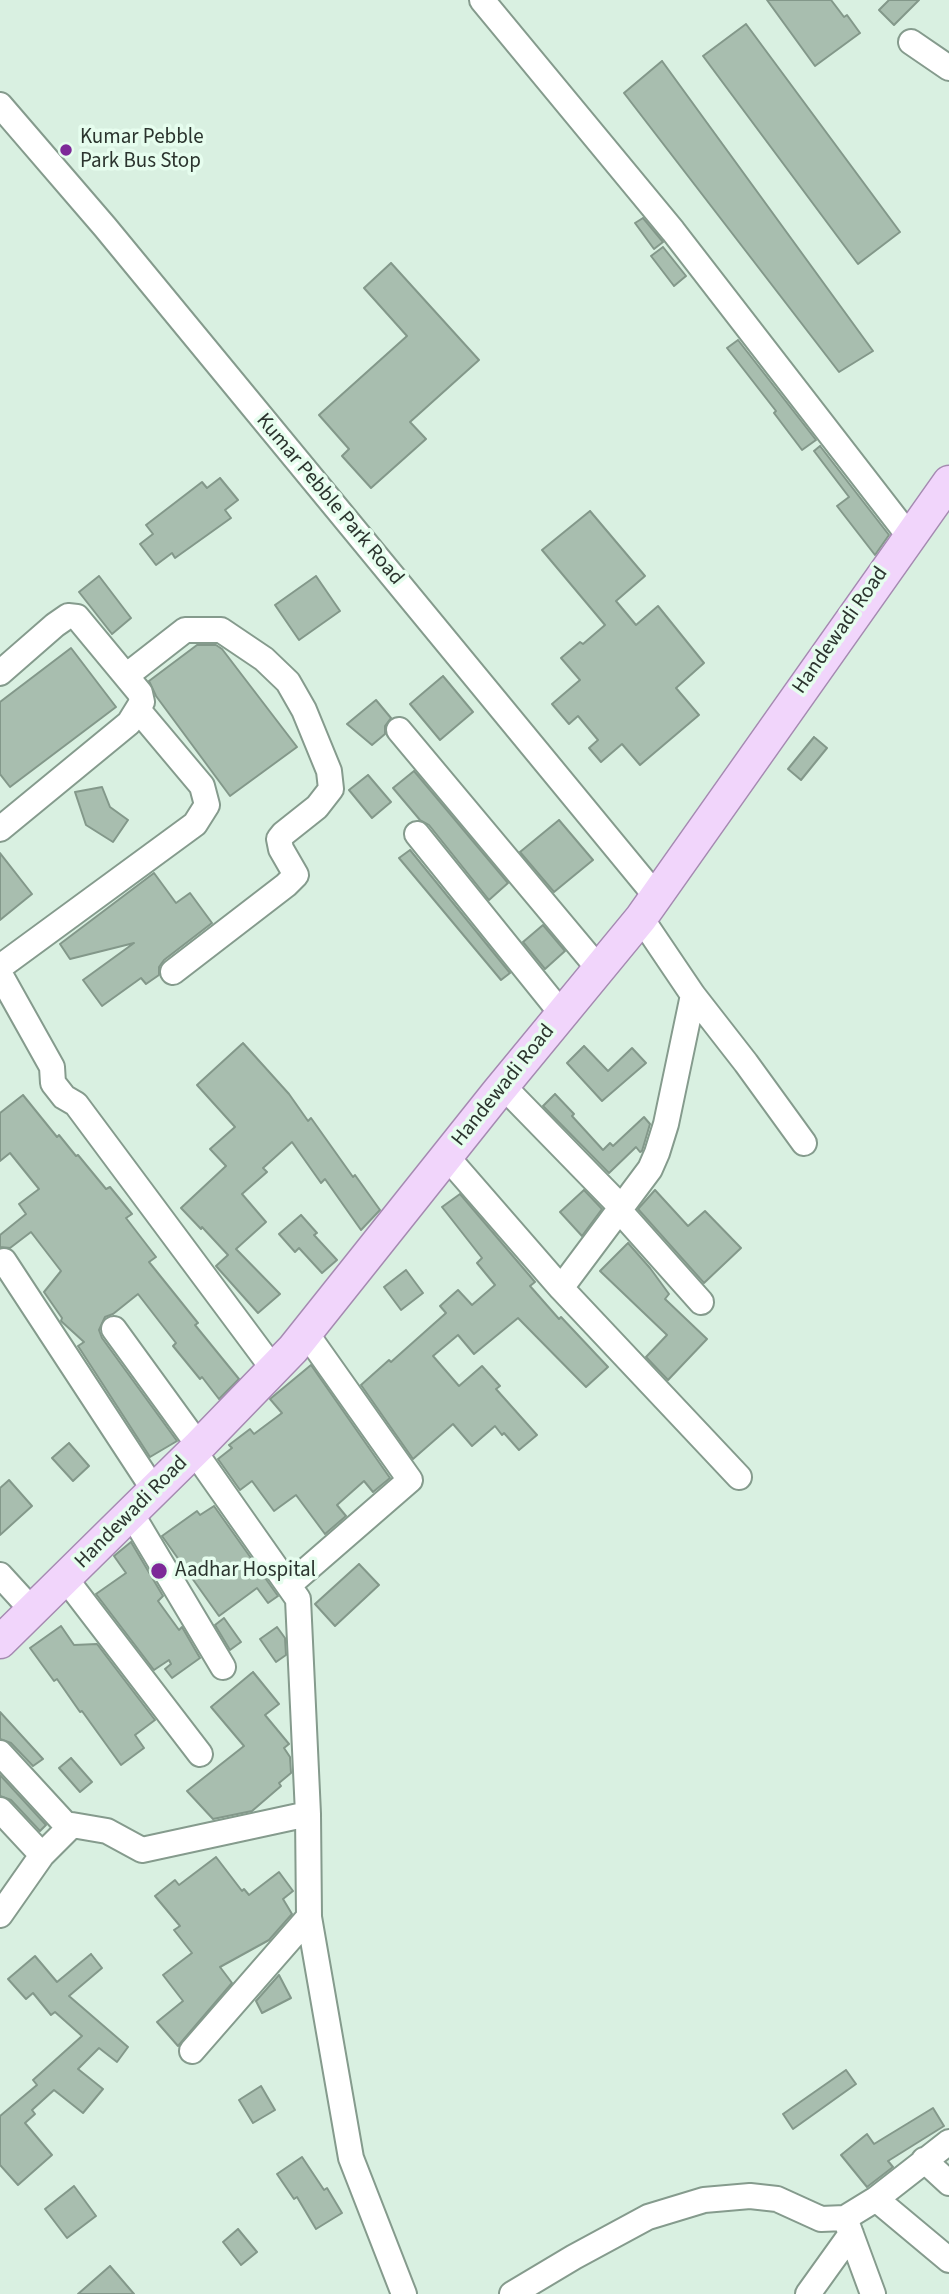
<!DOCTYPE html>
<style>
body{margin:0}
canvas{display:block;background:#d9f0e1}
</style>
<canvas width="949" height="2294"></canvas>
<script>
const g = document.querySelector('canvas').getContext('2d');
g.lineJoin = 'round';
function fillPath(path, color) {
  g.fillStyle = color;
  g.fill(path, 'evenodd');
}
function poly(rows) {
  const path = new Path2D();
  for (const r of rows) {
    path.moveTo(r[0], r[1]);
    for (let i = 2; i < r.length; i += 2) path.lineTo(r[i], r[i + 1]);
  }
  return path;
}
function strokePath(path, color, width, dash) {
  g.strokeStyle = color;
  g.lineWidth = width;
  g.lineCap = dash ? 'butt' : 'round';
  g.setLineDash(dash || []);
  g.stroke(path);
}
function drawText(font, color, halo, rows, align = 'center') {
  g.font = font + ' "Source Sans 3",sans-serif';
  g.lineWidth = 7;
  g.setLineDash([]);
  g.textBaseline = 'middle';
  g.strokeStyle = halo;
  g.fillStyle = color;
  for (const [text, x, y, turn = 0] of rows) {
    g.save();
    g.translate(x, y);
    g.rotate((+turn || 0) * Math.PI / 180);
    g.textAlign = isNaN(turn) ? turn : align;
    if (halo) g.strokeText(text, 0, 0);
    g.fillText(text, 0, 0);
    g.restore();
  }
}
const building = poly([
 [767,0,831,0,844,17,847,15,860,33,815,66,767,0],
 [889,0,919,0,894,25,879,10,889,0],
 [746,24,900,232,858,264,703,56,746,24],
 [662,61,873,351,839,372,624,93,662,61],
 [643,218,663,242,654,249,635,223,643,218],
 [663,247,686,276,674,286,651,256,663,247],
 [391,263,479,360,410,422,426,439,371,488,342,456,349,449,319,415,407,336,364,288,391,263],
 [738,340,816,440,802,450,774,413,776,411,727,348,738,340],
 [820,446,889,535,875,555,837,506,849,497,814,451,820,446],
 [220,478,238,500,225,510,231,518,175,558,172,553,156,565,140,544,153,534,146,525,202,482,207,488,220,478],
 [590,511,645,576,616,601,636,625,658,606,704,663,676,688,699,715,640,765,622,744,601,762,589,748,598,740,578,716,569,724,552,704,580,680,561,658,580,642,583,644,605,625,542,550,590,511],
 [99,576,131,618,112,634,79,592,99,576],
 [316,576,340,611,299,640,275,605,316,576],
 [197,645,216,645,222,649,297,747,230,796,156,696,149,681,197,645],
 [71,648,116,707,10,787,0,774,0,702,71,648],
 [443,676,473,712,440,740,410,704,443,676],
 [376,700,391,718,385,726,385,734,372,745,347,724,376,700],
 [814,737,827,748,801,780,788,769,814,737],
 [414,771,508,883,489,900,429,825,420,820,393,788,414,771],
 [368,775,391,802,372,818,349,790,368,775],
 [102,787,110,807,128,820,113,842,86,825,75,792,102,787],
 [559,820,593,860,554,892,520,852,559,820],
 [410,850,510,973,501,980,399,858,410,850],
 [0,853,32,894,0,920,0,853],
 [154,873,176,903,190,893,212,923,164,960,159,967,159,975,146,984,141,978,102,1006,83,980,134,943,70,959,60,944,154,873],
 [543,925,565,951,545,969,523,942,543,925],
 [243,1043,289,1094,308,1121,311,1118,353,1177,355,1175,380,1210,361,1230,325,1179,321,1183,292,1142,263,1168,267,1172,242,1194,266,1222,236,1249,280,1294,258,1313,216,1266,228,1255,202,1227,201,1229,181,1208,226,1166,210,1149,235,1127,197,1085,243,1043],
 [584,1046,608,1071,632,1048,646,1063,602,1101,567,1063,584,1046],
 [555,1094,574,1114,572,1116,603,1150,610,1143,613,1146,644,1117,650,1124,642,1151,640,1152,636,1147,609,1173,543,1106,555,1094],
 [23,1095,57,1137,59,1135,76,1156,78,1155,106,1189,110,1187,132,1214,126,1218,156,1257,149,1262,198,1323,195,1325,239,1379,219,1399,202,1377,200,1379,173,1346,176,1343,138,1294,113,1314,105,1317,99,1330,102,1338,177,1441,150,1457,78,1346,84,1342,61,1321,62,1318,44,1292,61,1271,31,1232,10,1248,0,1247,0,1235,26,1214,19,1204,39,1189,10,1153,0,1161,0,1113,23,1095],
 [584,1190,602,1209,582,1236,560,1212,584,1190],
 [655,1190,688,1226,705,1211,741,1248,704,1283,638,1209,655,1190],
 [460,1194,535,1282,530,1286,559,1319,561,1317,608,1367,586,1387,518,1318,474,1354,458,1335,433,1356,459,1386,482,1366,500,1386,496,1389,537,1435,519,1450,504,1433,502,1435,495,1426,472,1446,453,1424,413,1459,361,1385,389,1360,391,1362,446,1313,440,1306,458,1290,472,1305,495,1285,477,1263,482,1258,442,1207,460,1194],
 [301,1215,317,1233,314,1235,337,1260,322,1273,299,1248,295,1252,279,1234,301,1215],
 [628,1243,650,1268,669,1294,665,1299,707,1339,668,1380,646,1357,667,1335,600,1271,628,1243],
 [406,1270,423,1293,401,1310,384,1287,406,1270],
 [311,1365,390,1478,373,1492,364,1481,337,1505,346,1516,325,1534,296,1495,274,1511,252,1481,240,1490,218,1459,232,1448,229,1445,250,1429,254,1434,282,1413,270,1399,311,1365],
 [69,1443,89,1466,73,1481,52,1458,69,1443],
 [9,1480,32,1506,0,1535,0,1488,9,1480],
 [214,1506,278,1596,268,1603,257,1588,219,1616,162,1536,197,1511,200,1515,214,1506],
 [131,1542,163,1596,158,1601,179,1630,182,1627,200,1658,172,1678,165,1669,171,1664,169,1660,154,1670,96,1594,126,1573,114,1556,131,1542],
 [359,1564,379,1585,335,1626,315,1604,359,1564],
 [224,1618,241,1642,230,1650,215,1625,224,1618],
 [61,1626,74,1645,97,1644,155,1720,135,1735,144,1748,121,1765,82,1711,80,1712,57,1679,54,1681,30,1648,61,1626],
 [277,1627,285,1638,286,1655,276,1662,260,1639,277,1627],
 [253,1672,279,1704,265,1715,289,1744,284,1748,290,1757,291,1773,279,1783,281,1786,252,1811,213,1819,187,1791,244,1746,211,1707,253,1672],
 [0,1712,43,1759,33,1766,11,1743,0,1739,0,1712],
 [71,1758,92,1782,80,1792,59,1768,71,1758],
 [0,1775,46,1825,40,1831,11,1800,0,1796,0,1775],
 [216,1857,242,1891,244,1889,249,1895,279,1872,293,1891,283,1899,292,1914,269,1940,220,1967,232,1983,178,2046,157,2022,183,2001,163,1975,192,1953,174,1930,180,1926,155,1896,175,1880,179,1885,216,1857],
 [91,1954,102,1968,69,1996,128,2047,117,2062,99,2048,78,2069,103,2089,83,2113,54,2090,32,2110,35,2114,25,2123,52,2155,18,2185,0,2165,0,2116,37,2085,33,2080,82,2036,55,2012,51,2015,33,1993,26,1999,8,1979,35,1956,57,1982,91,1954],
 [279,1975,291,1998,262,2013,256,2001,279,1975],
 [846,2070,856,2084,793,2129,783,2114,846,2070],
 [261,2086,275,2110,253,2123,239,2100,261,2086],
 [933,2108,944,2126,888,2161,893,2167,867,2187,841,2155,867,2134,874,2144,933,2108],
 [302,2157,324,2190,327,2188,342,2213,316,2229,297,2197,294,2199,277,2174,302,2157],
 [74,2186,96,2216,67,2238,45,2209,74,2186],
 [238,2229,257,2252,241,2265,223,2242,238,2229],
 [110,2266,134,2294,78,2294,110,2266]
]);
const minor = poly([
 [482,0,673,231,909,536],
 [911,42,949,68],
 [0,105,105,227,656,896],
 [0,673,55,625,68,616,77,617,140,693,142,702,129,723,0,829],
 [126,676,185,630,221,630,264,659,288,682,304,710,329,771,331,789,317,807,283,834,279,839,281,849,296,875,286,885,173,972],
 [399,730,599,969],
 [417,834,562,1014],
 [641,918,693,995,746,1063,804,1143],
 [0,967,195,824,207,805,202,786,139,711],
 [0,974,52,1067,53,1083,64,1097,76,1104,274,1370],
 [503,1086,621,1207],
 [447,1157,561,1288,650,1169,657,1153,666,1124,693,995],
 [619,1210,701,1302],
 [4,1261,154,1490],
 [561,1288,739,1477],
 [114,1329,199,1446],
 [194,1451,298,1599,308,1814],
 [131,1513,223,1667],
 [0,1575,32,1610],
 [65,1578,200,1754],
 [289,1585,410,1480,306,1333],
 [0,1753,69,1828],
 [0,1810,42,1855],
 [0,1915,42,1855,72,1825,107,1831,142,1850,308,1814,309,1917,351,2158,404,2294],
 [192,2051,309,1917],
 [924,2160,949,2183],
 [876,2199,949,2260],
 [845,2218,873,2294],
 [512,2294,574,2257,648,2217,704,2200,750,2196,777,2199,821,2219,845,2218,876,2199,949,2142],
 [808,2294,851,2234]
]);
const major = poly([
 [0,1642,199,1446,293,1349,497,1093,641,918,949,482]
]);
const markers = [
 [66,150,7,"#7d2998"],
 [159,1571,9,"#7d2998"]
];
const poiNames = [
 ["Kumar Pebble",80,138],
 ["Park Bus Stop",80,162],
 ["Aadhar Hospital",175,1571]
];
const streetNames = [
 ["Kumar Pebble Park Road",329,500,50],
 ["Handewadi Road",841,631,-55],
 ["Handewadi Road",504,1086,-51],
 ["Handewadi Road",132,1513,-45]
];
fillPath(building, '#a8beaf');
strokePath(building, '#83988a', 2);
strokePath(minor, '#859b8d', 28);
strokePath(major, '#a58ab1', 35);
strokePath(minor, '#fff', 24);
strokePath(major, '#f1d5fb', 32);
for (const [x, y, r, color] of markers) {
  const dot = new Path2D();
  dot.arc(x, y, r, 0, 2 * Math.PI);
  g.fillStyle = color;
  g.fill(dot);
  strokePath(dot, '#e6fdee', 2.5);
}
drawText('21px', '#2b342e', '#e6fdee', poiNames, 'left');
drawText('21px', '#2b342e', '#e6fdee', streetNames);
</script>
